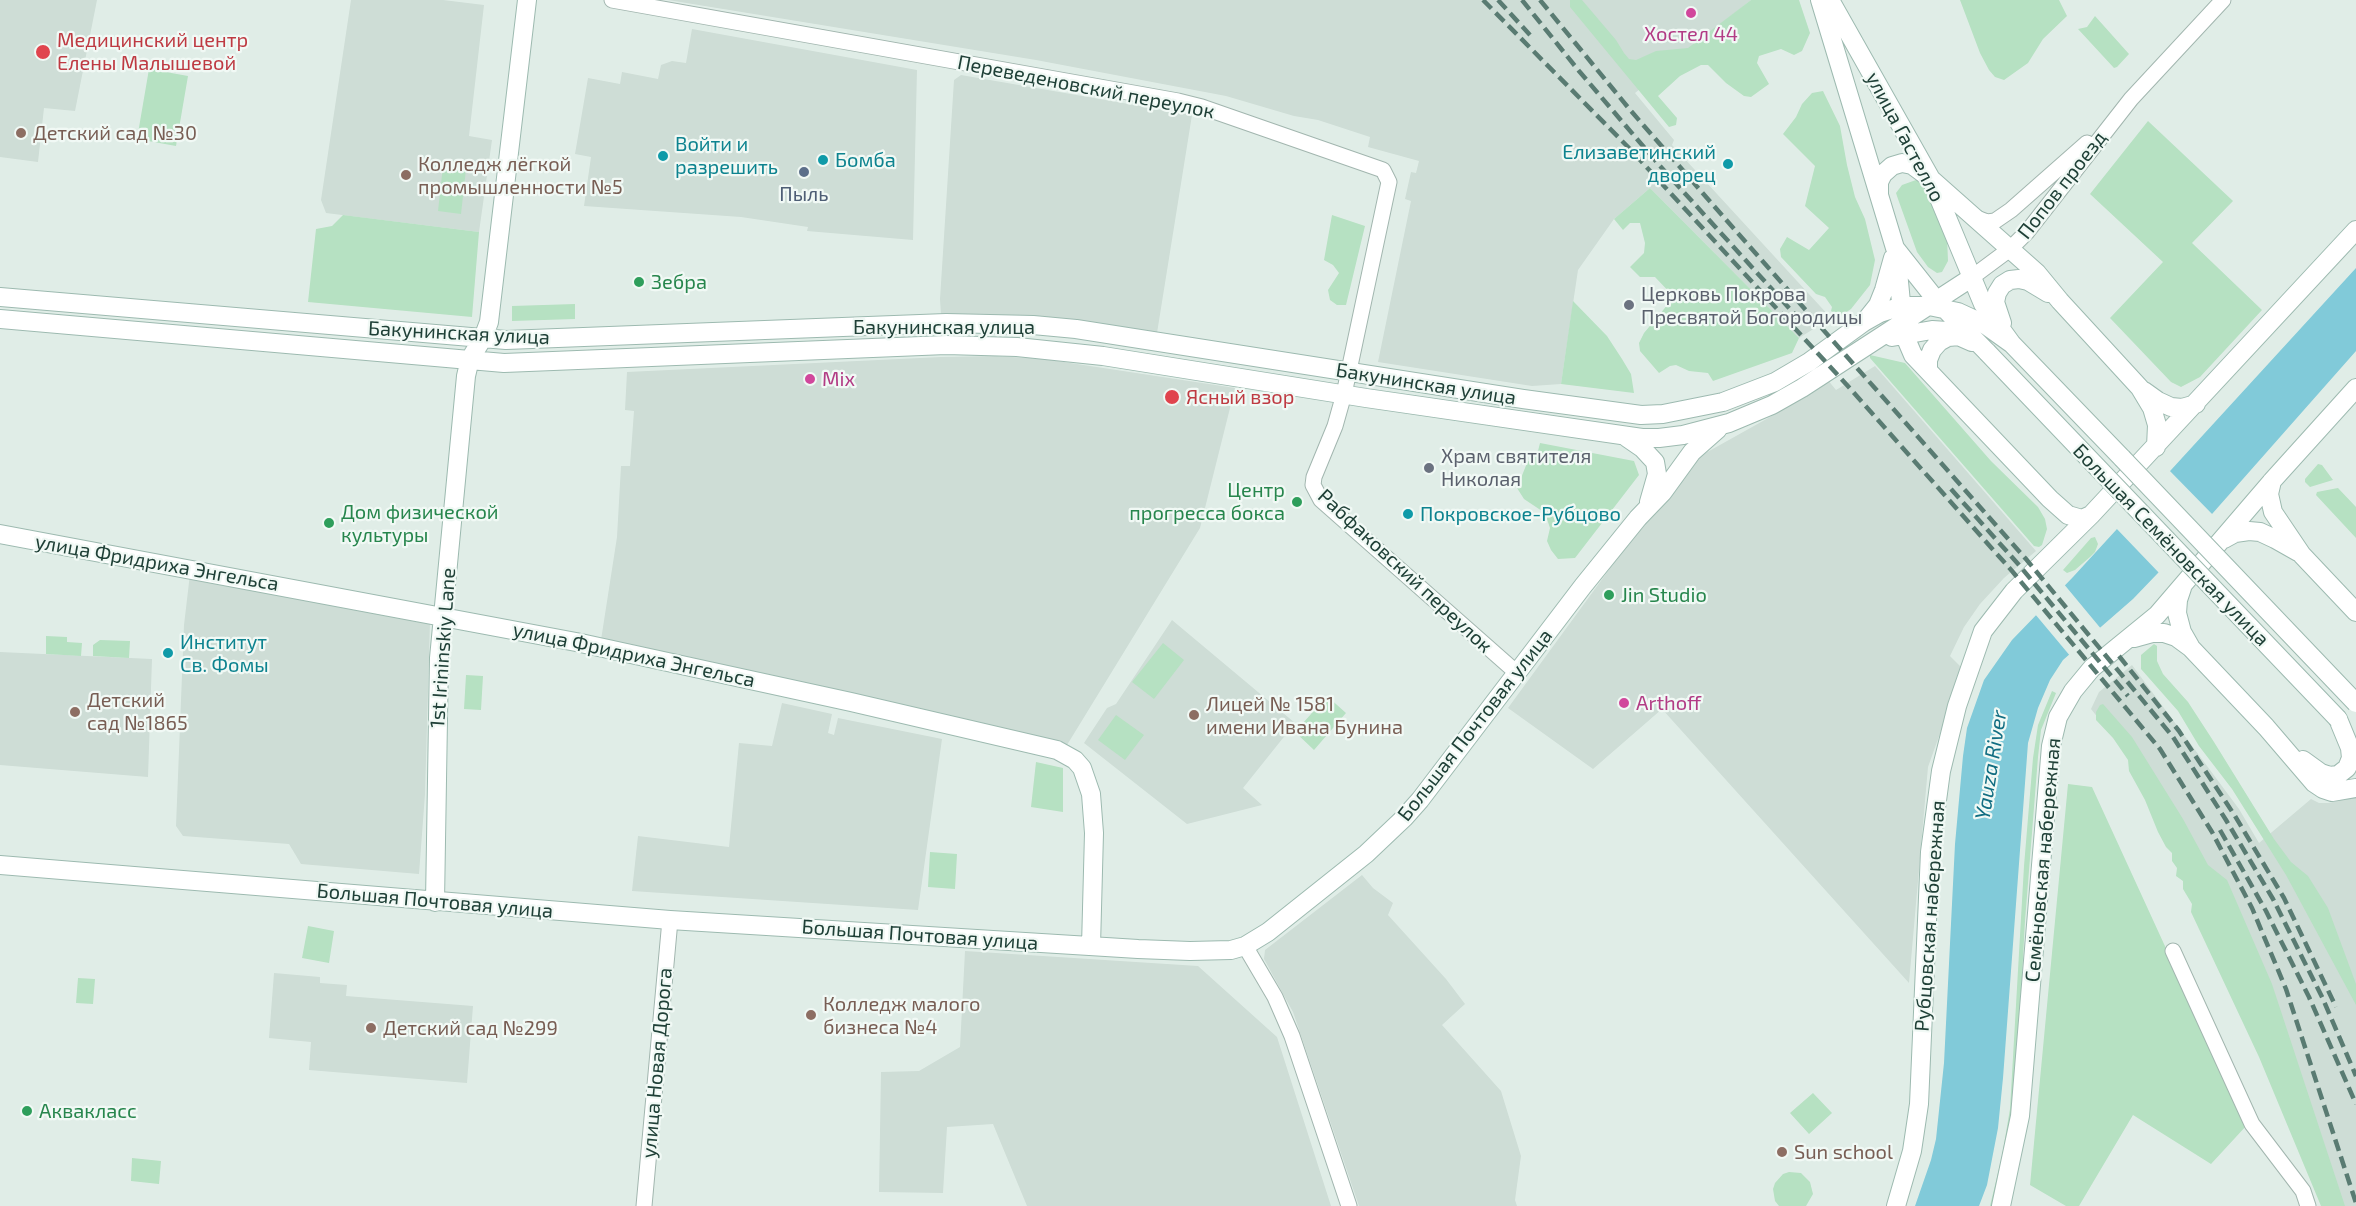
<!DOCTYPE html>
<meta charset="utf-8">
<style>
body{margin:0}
canvas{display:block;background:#e0ede7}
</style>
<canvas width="2356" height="1206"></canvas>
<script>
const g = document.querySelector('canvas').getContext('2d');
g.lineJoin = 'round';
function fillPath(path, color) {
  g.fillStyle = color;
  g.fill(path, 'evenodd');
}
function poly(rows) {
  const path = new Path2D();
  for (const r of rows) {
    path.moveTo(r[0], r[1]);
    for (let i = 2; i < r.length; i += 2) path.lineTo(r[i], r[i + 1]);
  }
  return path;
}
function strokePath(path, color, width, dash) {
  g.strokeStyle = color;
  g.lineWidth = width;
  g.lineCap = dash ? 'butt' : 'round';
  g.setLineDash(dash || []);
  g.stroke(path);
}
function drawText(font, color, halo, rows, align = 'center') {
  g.font = font + ' "Exo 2",sans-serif';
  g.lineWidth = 4.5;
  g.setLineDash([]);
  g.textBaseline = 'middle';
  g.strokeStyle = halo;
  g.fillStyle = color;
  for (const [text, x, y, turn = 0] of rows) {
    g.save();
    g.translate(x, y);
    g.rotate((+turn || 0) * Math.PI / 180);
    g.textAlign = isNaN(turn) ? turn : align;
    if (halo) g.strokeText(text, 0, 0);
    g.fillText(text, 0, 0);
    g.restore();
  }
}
const built = poly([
 [0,0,97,0,75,111,44,108,38,162,0,157],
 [351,0,443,0,484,5,469,136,492,140,479,232,326,213,321,200],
 [668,0,1751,0,1635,93,1674,140,1672,145,1831,318,1799,338,1650,188,1614,219,1578,270,1561,384,1532,386,1378,362,1411,201,1405,199,1411,172,1416,173,1419,161,1368,147,1370,137,1318,120,1294,116,1226,96,1036,60],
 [692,29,917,70,913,240,807,231,808,227,741,217,584,206,591,157,575,154,588,78,620,84,622,72,658,79,661,65,672,61,686,63],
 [961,75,1192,115,1157,333,941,315,940,299,954,80],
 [995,356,1044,359,1235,388,1200,528,1067,745,601,640,617,537,621,466,630,466,634,411,625,410,627,372,941,357],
 [1875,366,2036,551,2004,578,1980,604,1964,627,1950,656,1963,669,1928,767,1909,983,1662,709,1593,769,1508,708,1630,541,1702,455,1770,417,1827,379,1836,390],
 [190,574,430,622,425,794,419,874,301,864,289,844,183,836,176,826,184,625],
 [1172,620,1295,723,1243,788,1262,805,1187,824,1084,743,1107,708,1116,704],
 [0,652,152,659,148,777,0,765],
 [2132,665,2239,809,2259,843,2311,799,2319,803,2329,803,2356,796,2356,1206,2343,1206,2142,773,2091,709,2099,692],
 [782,703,832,714,828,733,834,735,838,718,942,739,918,910,632,891,638,836,729,847,739,743,772,746],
 [1362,875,1373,888,1393,903,1388,915,1446,979,1465,1004,1442,1025,1501,1091,1521,1156,1515,1200,1517,1206,1359,1206,1293,1012,1264,959,1265,950],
 [965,951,1198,966,1277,1037,1331,1206,1027,1206,993,1124,947,1127,943,1193,879,1192,881,1072,919,1071,960,1047],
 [274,973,320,977,320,983,347,985,346,996,473,1006,467,1083,309,1070,311,1042,269,1038]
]);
const green = poly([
 [1570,0,1582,0,1616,40,1624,53,1629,59,1636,60,1656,51,1688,48,1751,0,1799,0,1810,33,1802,51,1794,55,1781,49,1759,56,1757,63,1769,84,1751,97,1744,96,1726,83,1708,65,1701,65,1680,76,1658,96,1677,118,1676,125,1669,127,1570,7],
 [1960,0,2059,0,2067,16,2043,39,2028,63,2004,80,1995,77,1989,70,1980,53],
 [2095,16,2129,54,2117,67,2114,68,2078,29,2087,27],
 [149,69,188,76,176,146,137,139],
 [1823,91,1840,126,1847,165,1855,197,1865,219,1875,260,1870,285,1851,309,1839,317,1831,311,1832,307,1825,297,1816,294,1781,257,1780,249,1787,237,1809,250,1829,228,1805,206,1815,166,1783,134,1796,117,1802,104,1812,93],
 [2148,121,2233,201,2192,243,2262,310,2200,377,2181,387,2171,382,2110,318,2163,262,2090,194],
 [443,166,466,169,461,214,438,211],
 [1916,180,1925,180,1947,237,1948,261,1942,272,1937,273,1928,267,1917,252,1898,199,1896,193,1902,185],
 [1650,188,1799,338,1792,353,1713,381,1708,373,1689,371,1676,365,1670,366,1659,373,1640,351,1639,343,1644,333,1674,297,1655,277,1640,277,1630,267,1644,253,1645,243,1640,223,1630,223,1623,230,1614,219],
 [343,215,479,232,472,317,308,302,316,229,332,226],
 [1332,215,1365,226,1346,305,1337,305,1330,300,1328,290,1339,273,1333,265,1324,260],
 [1573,301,1607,336,1622,359,1631,374,1634,393,1561,384],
 [575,304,575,319,512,321,512,306],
 [1870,355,1905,363,1991,461,2038,507,2045,519,2047,529,2042,545,2039,547,2034,546,1870,358],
 [1540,443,1634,461,1639,475,1575,558,1558,559,1551,550,1547,541,1550,528,1545,513,1524,499,1517,488,1527,463,1538,451],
 [2318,464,2322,465,2333,480,2310,487,2305,482,2305,479],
 [2338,488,2356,507,2356,538,2316,495,2317,492],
 [2095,537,2098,544,2095,552,2090,557,2075,570,2067,573,2063,570,2091,538],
 [46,636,67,637,67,642,82,643,81,656,46,654],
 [100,640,130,641,129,658,93,656,93,645],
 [1163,643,1184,660,1154,699,1132,682],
 [2154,644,2157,646,2157,661,2163,674,2188,702,2214,742,2274,839,2291,862,2308,876,2328,908,2356,984,2356,1005,2286,875,2232,789,2199,746,2178,711,2141,669,2141,655],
 [466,675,483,676,481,710,464,709],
 [2052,691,2056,693,2041,730,2038,757,2025,921,2015,1107,1995,1206,1990,1206,2002,1156,2010,1109,2024,866,2033,758,2038,725],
 [1327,696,1346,713,1314,750,1295,732],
 [2103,704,2132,737,2183,819,2208,865,2227,880,2272,984,2345,1206,2321,1206,2259,1057,2191,912,2192,904,2183,889,2183,881,2176,876,2177,868,2172,861,2172,853,2166,847,2158,832,2145,800,2129,771,2128,760,2113,738,2096,720,2096,712,2100,705],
 [1116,715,1144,735,1125,760,1098,740],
 [1036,762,1063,768,1063,812,1031,807],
 [2068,784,2092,787,2247,1125,2211,1164,2133,1115,2079,1206,2066,1206,2030,1185],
 [930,852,957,854,955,889,928,887],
 [308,926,334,931,329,963,302,958],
 [78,978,95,979,93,1004,76,1003],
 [1813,1093,1832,1113,1809,1134,1790,1113],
 [132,1158,161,1161,159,1184,131,1181],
 [1789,1172,1801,1173,1810,1182,1813,1194,1806,1206,1779,1206,1775,1201,1773,1189,1775,1183,1783,1174]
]);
const water = poly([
 [2356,268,2356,351,2182,548,2133,599,2063,660,2050,680,2038,708,2028,743,2003,1078,1998,1128,1987,1185,1979,1206,1915,1206,1931,1160,1936,1139,1944,1063,1955,844,1963,756,1967,728,1984,680,2012,640,2073,577]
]);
const pier = poly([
 [2168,469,2214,516,2161,575,2115,527],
 [2063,583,2102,630,2071,657,2035,614]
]);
const street = poly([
 [612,0,1178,101,1202,107,1383,170,1389,182,1344,394,1335,426,1314,477,1313,485,1321,500,1517,673],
 [1974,217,1987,222,1995,221,2011,210,2087,143],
 [1971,278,2010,249,2027,232,2131,99,2223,0],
 [1245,946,1275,997,1292,1036,1349,1206],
 [2173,951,2252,1124,2303,1191,2308,1206],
 [644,1206,670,920]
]);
const secondary = poly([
 [1820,0,1895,248,1937,301,1987,352],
 [1830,0,1931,179,1983,304,2012,344,2122,458],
 [1879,194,1879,182,1883,174,1892,166,1902,163,1912,165,1931,179,2037,273,2060,301,2140,388,2152,408,2157,425,2156,447],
 [1896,250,1904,334,1913,355,2050,499,2068,515,2082,519,2091,515],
 [0,297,506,340,946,323,1033,325,1076,329,1523,399,1641,415,1663,414,1723,402,1775,382,1809,362,1864,322,1880,313,1902,306,1929,306,1958,312,1984,324,2012,344],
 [0,319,504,363,946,345,1017,347,1103,356,1366,398,1642,438,1659,438,1683,435,1729,423,1772,405,1802,388,1971,278],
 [1866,320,1878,305,1884,290,1893,258],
 [2002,323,1995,302,1997,293,2002,285,2010,280,2019,279,2028,281,2048,293],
 [1892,337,1932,330,1947,331,1972,342],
 [1928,371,1928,360,1932,350,1939,342,1948,337,1960,336],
 [2144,391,2158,401,2171,407,2182,408,2196,404],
 [1626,437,1642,448,1655,462,1657,474,1649,502],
 [2272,481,2269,494,2273,512,2302,555,2356,612],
 [0,534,576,642,851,702,1057,750,1075,760,1082,768,1091,794,1094,833,1091,946],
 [2224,539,2235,533,2249,531,2260,532,2275,539,2298,552],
 [2182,588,2178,600,2177,613,2182,632,2190,646],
 [2134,638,2152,633,2164,633,2176,637,2191,648,2266,727,2314,783,2323,789,2332,792,2356,788],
 [2303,760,2321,773,2330,776,2338,775,2347,768,2351,758,2350,748,2338,719],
 [0,865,670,920,1138,949,1190,951,1231,950,1245,946,1268,932,1366,854,1404,818,1420,800,1583,586,1638,518,1663,492,1692,452,1718,429],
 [435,902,439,658,466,376,470,359,483,338,489,322,527,0],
 [1896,1206,1912,1151,1919,1104,1930,852,1941,771,1957,706,1983,631,2014,591,2091,515,2356,230],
 [2001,1206,2020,1116,2051,746,2058,717,2073,691,2092,668,2157,615,2272,481,2356,388]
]);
const rail = poly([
 [1483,0,1629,148,1846,384,2012,571,2160,749,2212,832,2252,908,2286,989,2356,1203],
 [1498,0,1530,35],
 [1522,0,1579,71,1660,166,1799,319],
 [1540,0,1631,111,1735,230,2026,559,2173,737,2226,820,2273,899,2323,999,2356,1076],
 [1951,489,2019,565,2128,696],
 [2119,656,2179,731,2235,816,2284,898,2336,1007],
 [2220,830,2266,911,2309,997,2356,1104]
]);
const secondaryBridge = poly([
 [1987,352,2338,719],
 [2122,458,2356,703]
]);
const markers = [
 [1691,13,6,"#d1479c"],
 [43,52,8,"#e0444e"],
 [21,133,6,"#8d6e63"],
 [663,156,6,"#0f9aa8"],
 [823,160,6,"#0f9aa8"],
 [1728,164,6,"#0f9aa8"],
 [804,172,6,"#5c6f8a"],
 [406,175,6,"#8d6e63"],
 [639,282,6,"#2e9e5b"],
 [1629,305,6,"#6b7280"],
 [810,379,6,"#d1479c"],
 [1172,397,8,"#e0444e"],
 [1429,468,6,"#6b7280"],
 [1297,502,6,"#2e9e5b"],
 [1408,514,6,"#0f9aa8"],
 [329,523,6,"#2e9e5b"],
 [1609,595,6,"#2e9e5b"],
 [168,653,6,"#0f9aa8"],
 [1624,703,6,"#d1479c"],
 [75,712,6,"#8d6e63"],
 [1194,715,6,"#8d6e63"],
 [811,1015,6,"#8d6e63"],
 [371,1028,6,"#8d6e63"],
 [27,1111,6,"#2e9e5b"],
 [1782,1152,6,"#8d6e63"]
];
const hotelNames = [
 ["Хостел 44",1691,34,"center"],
 ["Mix",822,379],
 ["Arthoff",1636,703]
];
const healthNames = [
 ["Медицинский центр",57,40],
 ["Елены Малышевой",57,63],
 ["Ясный взор",1186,397]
];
const streetNames = [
 ["Переведеновский переулок",1086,87,11],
 ["улица Гастелло",1905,137,62],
 ["Попов проезд",2062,185,-52],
 ["Бакунинская улица",944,327],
 ["Бакунинская улица",459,333,3],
 ["Бакунинская улица",1426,384,9],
 ["Большая Семёновская улица",2171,545,46],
 ["улица Фридриха Энгельса",157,563,10],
 ["Рабфаковский переулок",1405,571,43],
 ["1st Irininskiy Lane",443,648,-86],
 ["улица Фридриха Энгельса",634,655,12],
 ["Большая Почтовая улица",1475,725,-52],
 ["Семёновская набережная",2043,860,-85],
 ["Большая Почтовая улица",435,901,5],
 ["Рубцовская набережная",1930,916,-86],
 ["Большая Почтовая улица",920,935,4],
 ["улица Новая Дорога",657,1063,-85]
];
const educationNames = [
 ["Детский сад №30",33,133],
 ["Колледж лёгкой",418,164],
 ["промышленности №5",418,187],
 ["Детский",87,700],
 ["сад №1865",87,723],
 ["Лицей № 1581",1206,704],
 ["имени Ивана Бунина",1206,727],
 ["Колледж малого",823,1004],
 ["бизнеса №4",823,1027],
 ["Детский сад №299",383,1028],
 ["Sun school",1794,1152]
];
const cultureNames = [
 ["Войти и",675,144],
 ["разрешить",675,167],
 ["Елизаветинский",1716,152,"right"],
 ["дворец",1716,175,"right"],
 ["Бомба",835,160],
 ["Покровское-Рубцово",1420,514],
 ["Институт",180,642],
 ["Св. Фомы",180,665]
];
const serviceNames = [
 ["Пыль",804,194]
];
const leisureNames = [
 ["Зебра",651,282],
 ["Центр",1285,490,"right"],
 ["прогресса бокса",1285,513,"right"],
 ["Дом физической",341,512],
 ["культуры",341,535],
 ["Jin Studio",1621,595],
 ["Аквакласс",39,1111]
];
const worshipNames = [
 ["Церковь Покрова",1641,294],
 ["Пресвятой Богородицы",1641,317],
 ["Храм святителя",1441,456],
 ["Николая",1441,479]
];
const waterNames = [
 ["Yauza River",1991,765,-81]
];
fillPath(built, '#ceddd6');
fillPath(green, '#b6e1c2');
fillPath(water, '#81cad9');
fillPath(pier, '#e0ede7');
strokePath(street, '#a2b6af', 17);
strokePath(secondary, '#9dbab0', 20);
strokePath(street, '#fff', 15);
strokePath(secondary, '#fff', 18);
strokePath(rail, '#597b72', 4.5, [12, 6]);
strokePath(secondaryBridge, '#9dbab0', 20, []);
strokePath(secondaryBridge, '#fff', 18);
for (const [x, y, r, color] of markers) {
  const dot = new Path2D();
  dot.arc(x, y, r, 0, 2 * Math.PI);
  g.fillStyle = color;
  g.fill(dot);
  strokePath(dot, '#f1f9f5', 2);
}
drawText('20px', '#b23c85', '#f1f9f5', hotelNames, 'left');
drawText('20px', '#be3a42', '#f1f9f5', healthNames, 'left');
drawText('20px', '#1f4037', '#f1f9f5', streetNames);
drawText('20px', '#785e54', '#f1f9f5', educationNames, 'left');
drawText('20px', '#0d838f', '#f1f9f5', cultureNames, 'left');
drawText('20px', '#4e5e75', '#f1f9f5', serviceNames);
drawText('20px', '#27864d', '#f1f9f5', leisureNames, 'left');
drawText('20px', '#5b616d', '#f1f9f5', worshipNames, 'left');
drawText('italic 21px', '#126e82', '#f1f9f5', waterNames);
</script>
